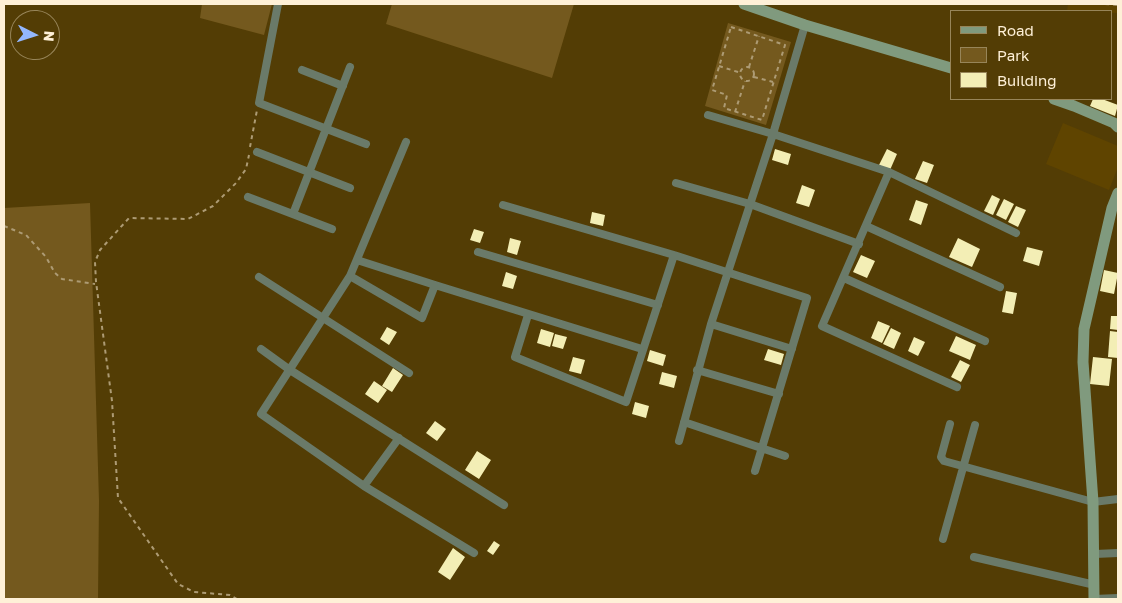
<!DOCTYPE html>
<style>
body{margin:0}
#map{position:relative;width:1122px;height:603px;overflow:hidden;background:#533d05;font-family:"Golos Text",sans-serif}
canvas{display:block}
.frame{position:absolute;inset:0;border:5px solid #fef0d7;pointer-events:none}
.legend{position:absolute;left:950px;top:10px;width:162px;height:90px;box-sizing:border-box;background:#533d05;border:1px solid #978559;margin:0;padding:6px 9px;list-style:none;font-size:15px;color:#fef0d7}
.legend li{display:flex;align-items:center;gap:10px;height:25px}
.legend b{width:25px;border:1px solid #978559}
.north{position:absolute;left:10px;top:10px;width:50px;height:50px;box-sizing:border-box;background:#533d05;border:1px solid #978559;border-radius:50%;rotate:95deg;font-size:14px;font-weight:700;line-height:20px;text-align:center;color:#fef0d7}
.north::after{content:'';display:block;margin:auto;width:18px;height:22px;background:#93b7fd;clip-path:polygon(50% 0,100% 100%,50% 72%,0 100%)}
</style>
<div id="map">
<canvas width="1122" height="603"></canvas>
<div class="frame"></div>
<ul class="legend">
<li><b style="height:6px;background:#809a7e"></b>Road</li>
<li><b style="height:14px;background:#74591e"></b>Park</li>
<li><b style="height:14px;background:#f3eeb5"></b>Building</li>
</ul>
<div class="north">N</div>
</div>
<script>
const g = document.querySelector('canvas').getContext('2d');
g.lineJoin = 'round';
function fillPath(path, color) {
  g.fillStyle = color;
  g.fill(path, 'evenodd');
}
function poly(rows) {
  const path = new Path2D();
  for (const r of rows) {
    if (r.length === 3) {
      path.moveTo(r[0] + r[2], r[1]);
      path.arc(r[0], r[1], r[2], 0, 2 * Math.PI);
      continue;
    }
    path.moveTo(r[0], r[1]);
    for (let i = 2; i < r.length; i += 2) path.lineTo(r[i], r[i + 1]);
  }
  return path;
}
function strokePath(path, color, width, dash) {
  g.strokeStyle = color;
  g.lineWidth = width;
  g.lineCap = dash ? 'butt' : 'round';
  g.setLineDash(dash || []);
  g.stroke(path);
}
const built = poly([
 [1068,4,1118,4,1118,13,1067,11],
 [1063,123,1118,146,1118,167,1109,190,1046,164]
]);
const green = poly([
 [202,4,272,4,264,35,200,18],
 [392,4,574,4,552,78,386,24],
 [728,23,791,42,766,125,705,106],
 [90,203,99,501,98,599,107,599,4,599,4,208]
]);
const building = poly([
 [1093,99,1102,99,1118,105,1115,116,1090,106],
 [775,149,791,154,788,165,772,160],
 [887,149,897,154,890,170,879,165],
 [923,161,934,165,927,183,915,179],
 [802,185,815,190,809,207,796,203],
 [992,195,1000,199,993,215,984,211],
 [1004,199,1014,204,1006,220,996,215],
 [916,200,928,204,921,225,909,220],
 [1016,206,1026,210,1018,227,1008,222],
 [592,212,605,215,603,226,590,223],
 [474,229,484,232,480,243,470,240],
 [510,238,521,241,517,255,507,252],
 [958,238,980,249,972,267,949,257],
 [1027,247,1043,251,1039,266,1023,261],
 [861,255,875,261,867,278,853,272],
 [1104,270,1118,273,1114,294,1100,291],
 [506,272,517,276,513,289,502,286],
 [1006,291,1017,293,1013,314,1002,312],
 [1111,316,1118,316,1118,330,1110,329],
 [878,321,890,326,882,343,871,338],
 [387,327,397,332,389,345,380,339],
 [891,328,901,333,894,349,883,344],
 [541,329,554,333,550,347,537,343],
 [1110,331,1118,332,1118,358,1108,357],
 [555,334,567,337,563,349,552,346],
 [956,336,976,345,970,360,949,351],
 [914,337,925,342,918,356,908,351],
 [768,349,784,354,781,365,764,360],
 [650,350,666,355,663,366,647,361],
 [573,357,585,360,581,374,569,371],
 [1093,357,1112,359,1109,386,1090,384],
 [960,360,970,365,961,382,951,377],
 [393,368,403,375,392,392,382,386],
 [662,372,677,376,674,388,659,384],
 [374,381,387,390,378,403,365,394],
 [635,402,649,406,646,418,632,414],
 [435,421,446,429,437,441,426,433],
 [477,451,491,460,479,479,465,470],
 [494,541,500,545,493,555,487,551],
 [453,548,465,557,450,580,438,572]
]);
const path = poly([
 [1105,4,1118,5],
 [731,27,785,45,762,120,724,108,727,95,712,90,731,27],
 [719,66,741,73],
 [749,67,759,36],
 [747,74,7],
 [754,77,773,82],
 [735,112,745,81],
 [250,147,257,110],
 [4,226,26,235,46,257,55,273,62,279,95,284],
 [237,599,230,595,194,592,178,584,118,498,112,401,96,282,95,262,100,250,129,218,188,219,213,206,236,183,246,169,249,155]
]);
const street = poly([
 [278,4,259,103,366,144],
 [302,70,343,86],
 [708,115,773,134,889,172,1016,233],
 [406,142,350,276,261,414,364,486,474,553],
 [257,152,350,188],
 [889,172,822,326,957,387],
 [676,183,750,204,859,244],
 [248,197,332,229],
 [503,205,674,255,807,298,755,471],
 [293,214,350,67],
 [866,226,1000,287],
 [478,252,658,305],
 [357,260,435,285,642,349],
 [350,276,422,318,435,285],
 [259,277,409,373],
 [844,278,985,341],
 [528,315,515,357,626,402,674,255],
 [711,324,792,349],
 [261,349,290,370,504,505],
 [697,370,779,394],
 [684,422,785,456],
 [950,424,941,457,944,461,1093,502,1118,499],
 [679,441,711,324,773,134,805,25],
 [364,486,399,438],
 [943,539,975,425],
 [1095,554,1118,553],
 [974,557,1095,585],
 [1094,599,1118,598]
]);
const secondary = poly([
 [744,4,805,25,951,68],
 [1054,99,1074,106,1114,123,1118,127],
 [1094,599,1093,502,1083,362,1084,329,1112,208,1118,193]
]);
fillPath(built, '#5f4400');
fillPath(green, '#74591e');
fillPath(building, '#f3eeb5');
strokePath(path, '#ad9b74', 2, [4, 4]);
strokePath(street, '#6a7a69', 8);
strokePath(secondary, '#809a7e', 11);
</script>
